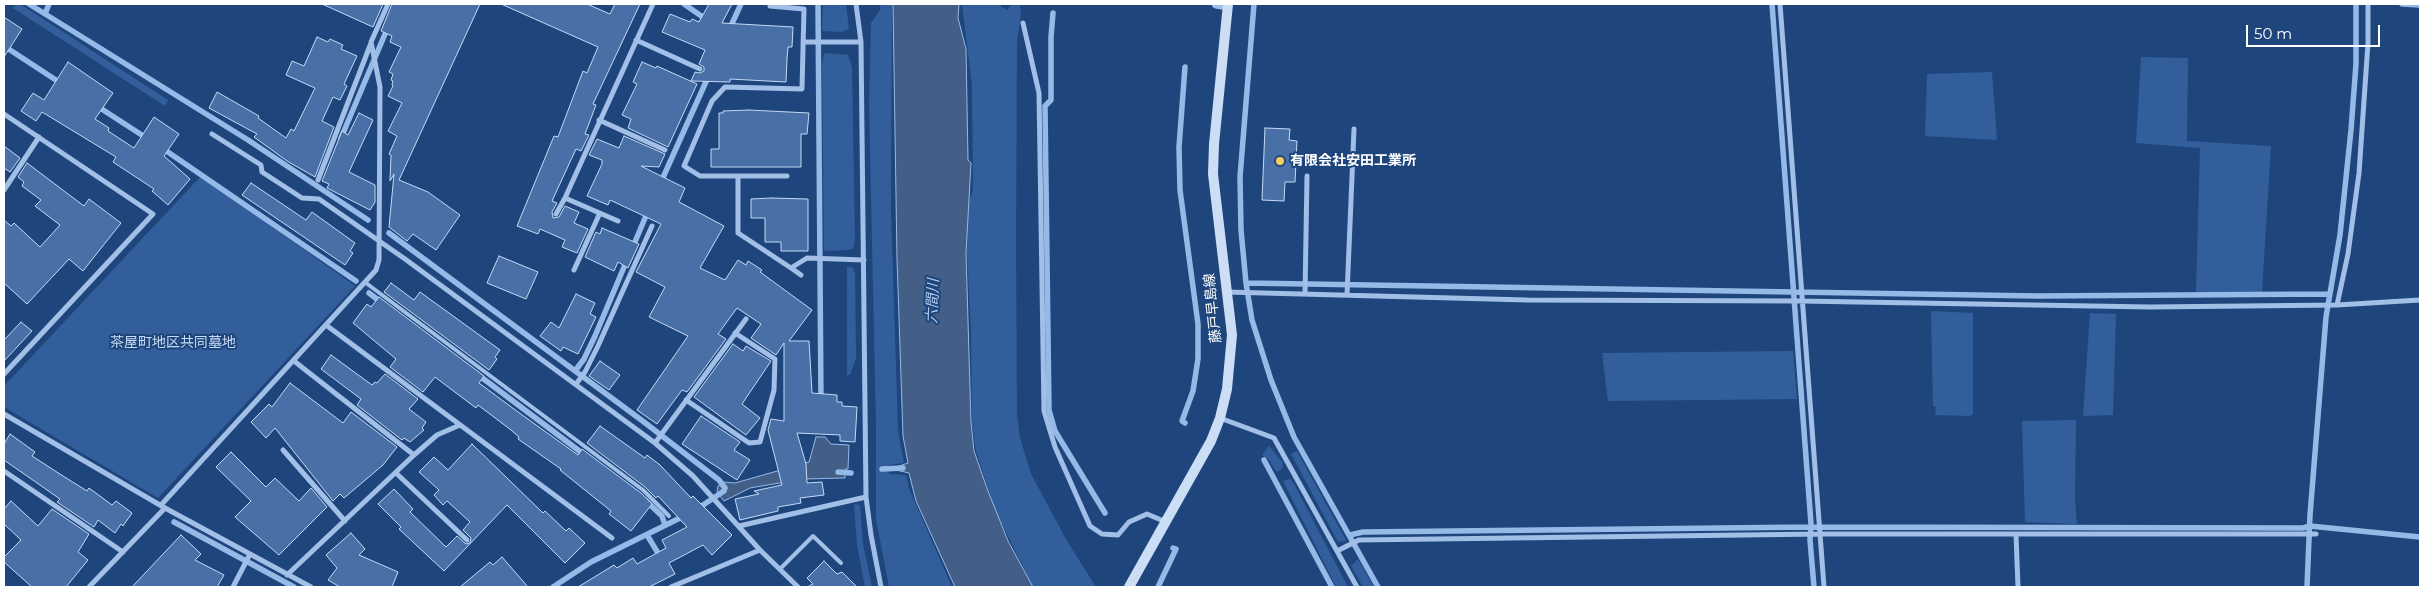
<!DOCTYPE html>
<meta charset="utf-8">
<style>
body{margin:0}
#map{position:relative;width:2424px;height:591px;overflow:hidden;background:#1f467c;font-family:Montserrat,sans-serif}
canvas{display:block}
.frame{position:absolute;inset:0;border:5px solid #fff;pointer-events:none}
.scale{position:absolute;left:2246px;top:25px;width:134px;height:22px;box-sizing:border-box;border:2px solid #fff;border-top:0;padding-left:6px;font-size:15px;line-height:18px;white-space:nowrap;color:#fff;-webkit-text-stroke:4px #1f467c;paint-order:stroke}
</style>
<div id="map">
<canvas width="2424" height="591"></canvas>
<div class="frame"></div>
<div class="scale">50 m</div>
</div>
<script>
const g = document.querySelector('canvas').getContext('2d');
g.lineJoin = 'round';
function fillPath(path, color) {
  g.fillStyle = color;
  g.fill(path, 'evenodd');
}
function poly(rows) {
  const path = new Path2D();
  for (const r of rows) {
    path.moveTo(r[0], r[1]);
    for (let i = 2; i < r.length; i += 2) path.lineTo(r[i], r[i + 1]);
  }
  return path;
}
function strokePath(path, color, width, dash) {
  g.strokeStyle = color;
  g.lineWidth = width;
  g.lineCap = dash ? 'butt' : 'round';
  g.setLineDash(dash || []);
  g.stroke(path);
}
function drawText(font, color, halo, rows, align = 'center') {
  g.font = font + ' Montserrat,"Noto Sans JP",sans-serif';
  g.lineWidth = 4;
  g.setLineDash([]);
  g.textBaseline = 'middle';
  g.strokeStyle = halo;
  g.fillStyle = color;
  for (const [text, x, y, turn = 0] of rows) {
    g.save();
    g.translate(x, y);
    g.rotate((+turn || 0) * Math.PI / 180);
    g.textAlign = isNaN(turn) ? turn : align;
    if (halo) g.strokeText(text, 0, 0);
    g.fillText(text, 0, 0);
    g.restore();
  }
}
const green = poly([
 [16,4,20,4,168,100,165,106,13,8],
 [823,4,846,4,849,29,842,32,822,31],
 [880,4,892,4,891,211,898,431,904,463,888,465,889,474,906,475,909,489,952,587,889,587,876,519,876,425,869,103,871,23,880,10],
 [962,4,1001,4,1001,7,1008,10,1010,6,1020,4,1021,13,1017,42,1016,242,1017,415,1020,438,1031,474,1067,541,1096,587,1033,587,996,512,976,451,972,422,971,330,967,253,968,205,973,190,972,85],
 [824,53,848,55,852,67,855,241,853,249,846,250,824,251,822,67],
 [2141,57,2188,58,2187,141,2271,146,2262,292,2196,293,2200,148,2136,143],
 [1992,72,1997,140,1925,136,1927,74],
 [201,176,355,286,158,498,4,407,4,386],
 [847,266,853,268,855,273,856,358,850,375,847,375],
 [1931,311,1973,313,1973,414,1970,416,1935,415,1936,407,1933,406],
 [2090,313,2116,314,2113,415,2083,416],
 [1793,351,1797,399,1608,401,1602,353],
 [2076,420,2075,500,2077,524,2025,522,2022,421],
 [1269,446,1283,463,1282,469,1277,472,1268,459,1262,455],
 [1297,451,1346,540,1346,541,1338,542,1291,454],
 [1290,479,1293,482,1348,587,1336,587,1283,481],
 [854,504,860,505,863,544,872,587,865,587,857,545],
 [1358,559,1374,587,1363,587,1351,566]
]);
const water = poly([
 [893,4,959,4,958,18,966,49,968,160,971,163,966,253,971,422,974,451,988,491,1008,541,1033,587,955,587,916,501,909,473,896,470,896,467,908,463,903,436,897,259,893,4],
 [816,437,825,437,831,444,849,445,848,469,845,469,845,478,803,479,750,488,724,501,717,492,718,486,723,482,735,483,809,462,816,437]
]);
const stream = poly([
 [29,4,248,140,368,220],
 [684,4,707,20],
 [818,4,821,402],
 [1254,4,1240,177,1241,230,1246,283,1252,320,1271,380,1294,437,1378,587],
 [1772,4,1811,524,1810,540,1814,587],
 [2402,4,2420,5],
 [1053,13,1051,37,1051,100,1045,106,1049,410,1055,431,1105,513],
 [45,14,49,4],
 [729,30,741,4],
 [4,46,62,84],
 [1185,67,1179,147,1180,190,1198,324,1198,359,1193,391,1182,421,1185,423],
 [97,106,148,139],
 [341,138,388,27],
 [162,148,356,281],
 [661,182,709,75],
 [389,233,644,422,719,480,725,488],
 [632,249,648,211],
 [1246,283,2037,296,2329,294],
 [369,293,382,303],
 [575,371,584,359,595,336,627,260],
 [477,374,586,456],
 [1264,460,1332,587],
 [882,469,903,468],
 [838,472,851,473],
 [645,500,662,516,665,525],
 [697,509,724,491],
 [174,522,294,587],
 [647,535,661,558],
 [1350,535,1363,532,1811,527,2303,528,2310,526,2420,537],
 [553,587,591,562,684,516],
 [1158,587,1176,549,1173,548],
 [2307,587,2310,515,2326,317,2340,235,2351,130,2356,64,2356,4]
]);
const building = poly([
 [322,4,383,4,373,27,322,4],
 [392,4,480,4,399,180,428,192,460,215,436,250,413,234,407,241,389,227,394,174,390,181,391,155,389,154,397,136,388,131,402,103,388,96,393,86,392,85,393,81,391,80,393,74,389,72,401,47,390,42,392,36,381,31,392,4],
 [501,4,587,4,610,14,615,4,640,4,593,104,596,105,585,134,589,135,581,151,576,149,552,201,557,203,552,212,553,218,559,217,565,206,579,212,574,223,588,229,577,253,562,247,565,240,540,229,538,234,517,226,554,136,558,137,583,71,587,73,598,47,501,4],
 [709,4,732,4,722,23,793,27,792,47,788,47,787,59,786,82,730,79,730,82,691,81,695,72,700,73,704,71,704,67,699,64,705,50,662,32,670,14,690,22,692,19,699,22,709,4],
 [4,17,22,29,4,57,4,17],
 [317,37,328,42,330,39,343,45,341,49,357,56,344,84,347,86,340,100,333,97,322,121,334,127,315,177,287,161,254,137,257,134,209,108,217,92,259,116,258,118,286,138,291,129,294,131,315,88,286,75,292,61,304,66,317,37],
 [68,62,113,93,95,119,109,128,108,131,134,148,154,117,179,134,164,156,190,179,168,205,152,191,154,189,113,162,116,157,42,112,36,121,21,111,33,93,44,100,68,62],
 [642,62,656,68,657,66,697,84,668,147,628,128,631,119,622,115,637,84,633,82,642,62],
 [749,110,809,113,807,134,801,134,801,167,711,167,711,149,719,149,719,113,723,113,723,111,749,110],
 [359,113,373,120,349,172,375,185,375,202,370,210,327,188,329,184,322,181,342,131,348,135,359,113],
 [1265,128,1290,129,1289,140,1297,141,1295,182,1285,182,1284,201,1262,200,1265,128],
 [624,136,665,154,659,167,641,166,685,188,679,202,724,226,700,268,725,280,738,260,746,265,748,261,762,270,760,272,812,310,789,341,809,341,812,393,837,395,837,402,842,402,842,406,857,407,855,442,840,441,840,435,797,433,806,464,807,483,822,482,824,495,800,498,801,503,778,507,778,511,740,520,735,499,759,494,754,491,782,485,768,430,771,419,784,421,784,343,776,355,751,338,761,324,737,308,718,334,726,339,687,392,682,390,657,424,637,410,688,336,649,317,665,287,636,272,661,224,610,200,608,205,587,196,602,164,602,160,589,155,597,139,619,148,624,136],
 [4,146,20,158,10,172,4,168,4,146],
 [27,163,84,206,89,199,121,223,83,271,69,259,27,304,4,283,4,220,11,226,14,223,40,247,60,225,35,206,41,200,22,186,24,182,18,177,27,163],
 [251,183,306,220,312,212,355,243,350,251,353,253,345,265,242,195,251,183],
 [771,198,808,199,808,251,781,251,781,242,765,242,765,218,751,218,751,199,771,198],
 [602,228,639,244,628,268,618,262,614,271,585,257,596,232,600,234,602,228],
 [499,256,538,272,526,299,487,283,499,256],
 [391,283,414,300,420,292,500,350,495,357,497,359,489,370,384,292,391,283],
 [576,294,595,303,590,314,596,317,578,354,563,347,561,351,540,336,551,322,559,328,576,294],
 [379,297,484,376,479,383,518,412,578,455,582,449,641,493,652,504,631,531,609,514,611,511,560,470,561,469,518,439,519,437,511,430,478,405,476,408,435,377,423,392,390,367,396,359,353,323,367,304,371,307,379,297],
 [21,322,32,331,4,361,4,340,21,322],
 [733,344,743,351,746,346,771,361,742,404,760,418,746,435,694,397,733,344],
 [331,355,372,385,375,382,377,383,385,374,418,399,409,409,426,422,422,428,424,430,410,442,404,438,402,440,357,405,361,399,321,369,331,355],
 [600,361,620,375,609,390,589,376,600,361],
 [290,383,343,423,351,412,397,447,383,465,344,498,340,494,333,501,275,428,266,438,251,422,269,404,272,407,290,383],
 [701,416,740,442,734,450,750,460,737,480,682,444,701,416],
 [600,426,645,458,647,455,660,465,691,498,693,496,732,535,712,555,703,545,669,563,675,574,649,587,578,587,614,565,617,568,633,558,637,564,666,548,662,540,687,527,658,496,656,498,645,487,587,443,600,426],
 [10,434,35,452,32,456,63,476,87,491,89,488,112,505,116,501,132,513,123,526,121,524,115,533,98,520,94,527,57,502,60,499,4,460,4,444,10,434],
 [472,444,543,513,545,511,566,531,569,528,585,543,565,563,507,505,444,571,399,529,401,527,378,504,394,489,413,509,410,512,446,547,457,536,466,544,470,543,471,538,463,530,470,522,447,501,443,505,434,495,439,490,419,472,434,457,448,470,472,444],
 [231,452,266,487,275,478,299,501,311,488,327,507,279,555,235,517,251,501,216,467,231,452],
 [11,501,38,526,52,509,89,534,78,552,88,560,66,587,32,587,4,562,4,557,21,540,4,524,4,509,11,501],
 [351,533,365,549,359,555,398,572,392,587,340,587,328,580,337,568,326,555,351,533],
 [181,535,201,554,195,560,224,575,217,587,132,587,181,535],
 [502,557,528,587,460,587,490,562,493,565,502,557],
 [824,561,837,574,842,572,857,587,807,587,813,584,807,578,824,561]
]);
const service = poly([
 [366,283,643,490,669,516],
 [780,569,813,536,841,563]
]);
const minor = poly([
 [856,4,861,42,866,497,871,535,881,587],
 [1780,4,1824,587],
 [770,6,804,9,802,89,725,87,712,101,684,166,700,176,787,176],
 [1023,23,1039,93,1044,411,1055,447,1090,526,1102,534,1118,535,1129,522,1147,514,1166,522],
 [636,40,700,69],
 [803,42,861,42],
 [4,114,153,214,4,374],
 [599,120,665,150],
 [212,134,261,165,262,172,302,198,319,199,405,259,655,443,693,476,760,550,798,587],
 [738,177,738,233,791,268,807,258,864,260],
 [318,180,371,43],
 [4,190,39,137],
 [556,214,565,198],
 [618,221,565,198,653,4],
 [791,268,801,275],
 [574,270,599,215],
 [1226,292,1527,300,1800,301,2150,307,2337,305,2420,300],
 [1305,294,1307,176],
 [1347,295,1354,129],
 [2337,305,2348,254,2359,173,2368,43,2368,4],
 [326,325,612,538],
 [294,361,414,455],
 [576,384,585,372,598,346,652,226],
 [686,400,749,443,760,442,774,390,775,359,735,333],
 [4,414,165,508,311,587],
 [1220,418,1274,438,1357,587],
 [655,443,746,319],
 [283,450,345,521],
 [4,471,123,552],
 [396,473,467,540],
 [161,505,376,270,379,260,380,87,371,42,388,4],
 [739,526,866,497],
 [2016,535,2018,587],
 [1337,551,1359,540,1820,534,2316,534],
 [287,575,414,455,437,435,460,425],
 [89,587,165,508],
 [233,587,250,554],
 [671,587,760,550]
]);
const tertiary = poly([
 [1216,4,1228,6]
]);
const secondary = poly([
 [1129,587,1211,441,1220,418,1227,389,1232,335,1213,174,1214,144,1228,4]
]);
const markers = [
 [1280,161,5,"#f5ce62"]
];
const poiNames = [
 ["有限会社安田工業所",1290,161]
];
const streetNames = [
 ["藤戸早島線",1213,308,-96]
];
const parkNames = [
 ["茶屋町地区共同墓地",173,343]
];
const waterNames = [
 ["六間川",933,301,-88]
];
fillPath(green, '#325f9b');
fillPath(water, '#435f88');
strokePath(water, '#95bae8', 1);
strokePath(stream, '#95bae8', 5.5);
fillPath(building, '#4870a6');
strokePath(building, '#c5daf5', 1);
strokePath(service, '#a2bfe7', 4);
strokePath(minor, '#a2bfe7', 5);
strokePath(tertiary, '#a2bfe7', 9);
strokePath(secondary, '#ccddf6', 10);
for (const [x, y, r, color] of markers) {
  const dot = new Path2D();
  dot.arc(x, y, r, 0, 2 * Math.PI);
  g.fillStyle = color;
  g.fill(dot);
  strokePath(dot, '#1f467c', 2);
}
drawText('bold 14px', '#fff', '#1f467c', poiNames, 'left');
drawText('14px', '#fff', '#1f467c', streetNames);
drawText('14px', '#c5daf5', '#1f467c', parkNames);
drawText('italic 15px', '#adc9ef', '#1f467c', waterNames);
</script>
